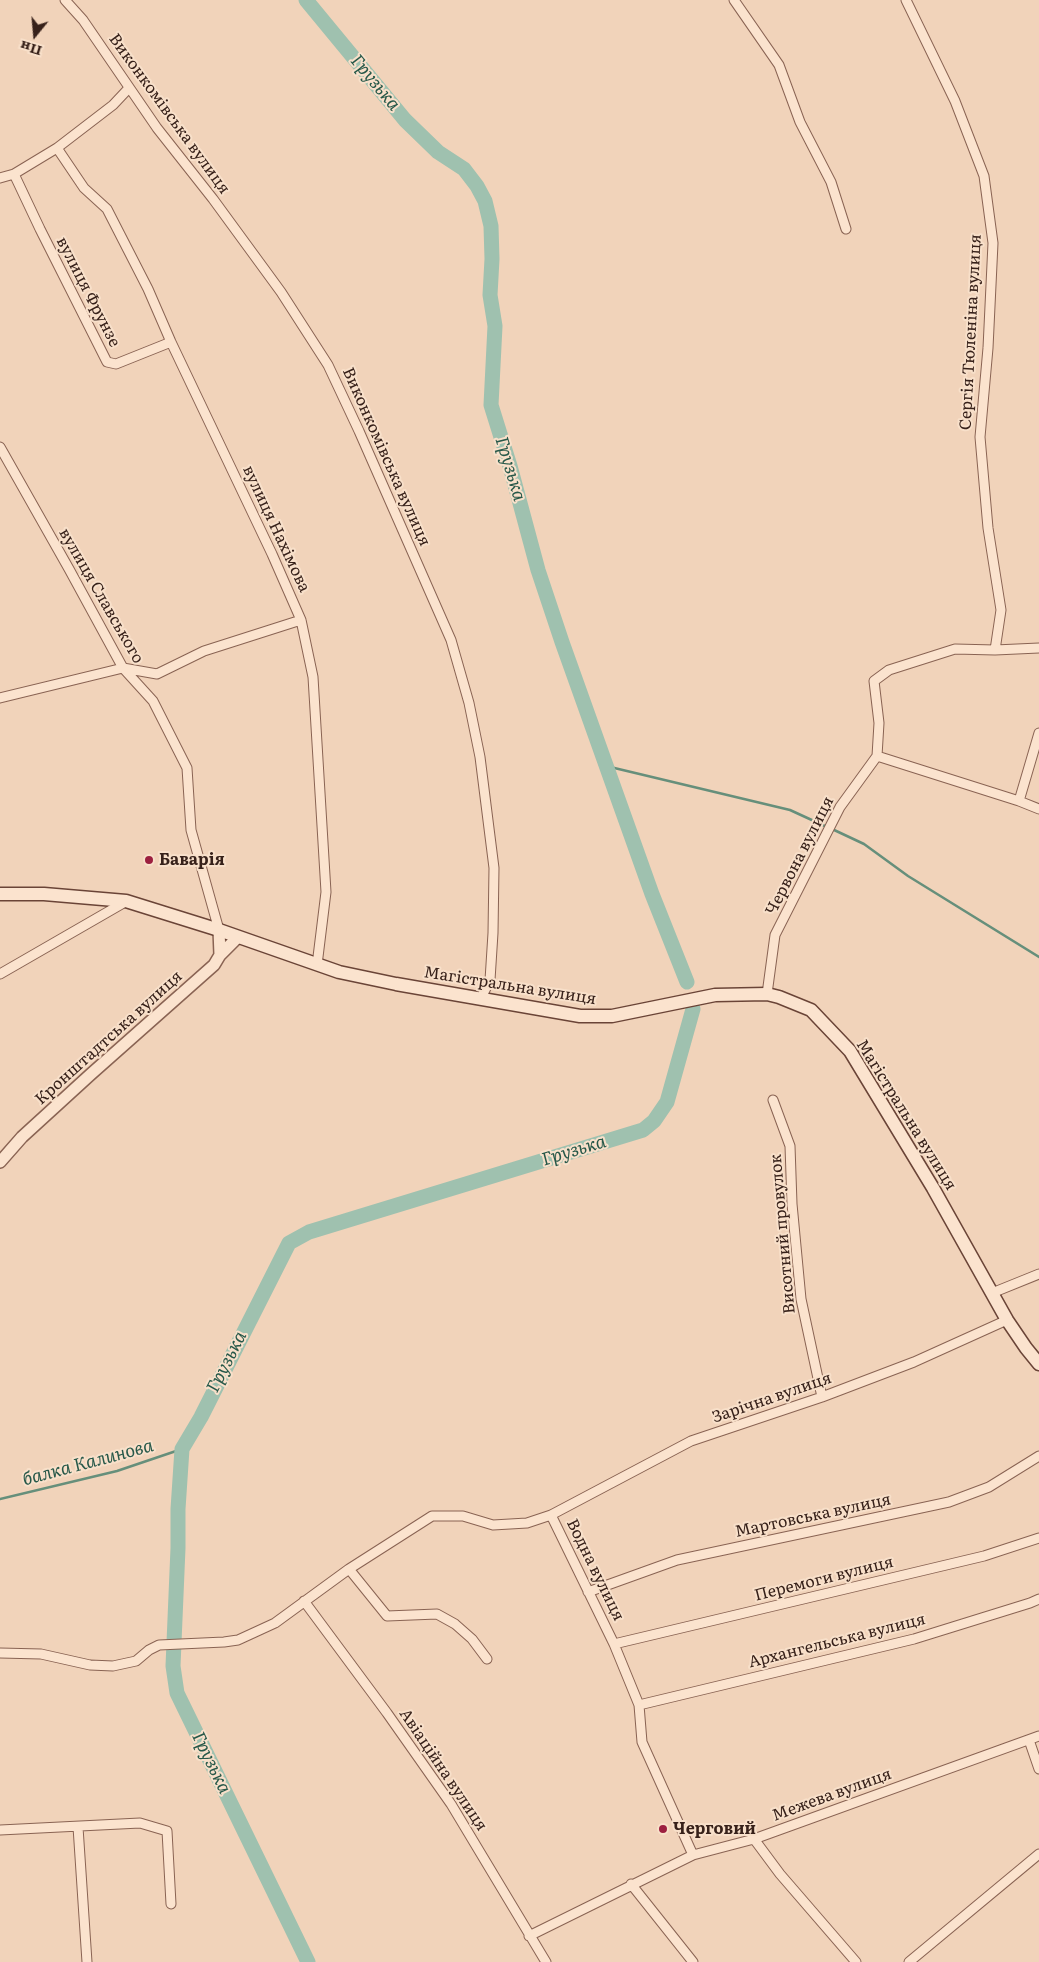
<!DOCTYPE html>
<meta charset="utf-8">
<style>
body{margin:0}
#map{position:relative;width:1039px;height:1962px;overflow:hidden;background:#f1d3ba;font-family:Literata,serif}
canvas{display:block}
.north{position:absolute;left:10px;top:10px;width:50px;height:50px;-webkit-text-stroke:4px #f8e0ca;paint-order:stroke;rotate:197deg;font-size:14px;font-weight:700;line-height:20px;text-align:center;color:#37211a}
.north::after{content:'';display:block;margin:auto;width:18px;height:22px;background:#37211a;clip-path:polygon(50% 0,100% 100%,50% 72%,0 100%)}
</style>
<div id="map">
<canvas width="1039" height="1962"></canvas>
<div class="north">Пн</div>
</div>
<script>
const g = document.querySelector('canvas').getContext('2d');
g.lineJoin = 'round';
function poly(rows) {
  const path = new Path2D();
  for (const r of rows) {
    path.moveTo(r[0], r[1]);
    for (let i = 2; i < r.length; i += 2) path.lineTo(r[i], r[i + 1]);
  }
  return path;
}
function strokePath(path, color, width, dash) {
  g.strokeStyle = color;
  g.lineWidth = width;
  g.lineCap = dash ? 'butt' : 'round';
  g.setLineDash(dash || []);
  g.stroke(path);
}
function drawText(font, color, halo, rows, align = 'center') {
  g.font = font + ' Literata,serif';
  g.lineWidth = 4;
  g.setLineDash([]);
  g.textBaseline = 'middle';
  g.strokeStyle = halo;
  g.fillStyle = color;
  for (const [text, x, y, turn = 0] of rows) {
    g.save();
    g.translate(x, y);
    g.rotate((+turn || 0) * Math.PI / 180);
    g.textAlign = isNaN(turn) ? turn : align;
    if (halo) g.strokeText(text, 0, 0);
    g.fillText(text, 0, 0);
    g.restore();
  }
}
const stream = poly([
 [606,766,790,810,827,827],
 [832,829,864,844,908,876,1039,957],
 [0,1499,117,1471,182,1449]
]);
const river = poly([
 [306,0,405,120,438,152,464,169,477,186,485,201,491,226,492,259,490,295,495,326,491,405,510,466,538,570,562,642,652,894,687,982],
 [308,1962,177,1693,173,1666,178,1548,178,1509,182,1449,201,1417,289,1243,309,1232,643,1130,654,1121,667,1102,693,1009]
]);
const minor = poly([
 [65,0,83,20,157,128,213,199,281,292,328,365,359,431,451,640,469,703,480,757,494,868,493,933,490,980,481,998],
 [734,0,779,65,800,122,831,182,846,229],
 [906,0,955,101,984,176,993,243,988,348,980,437,988,528,1001,610,995,650],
 [57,148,84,188,107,209,148,289,171,342,272,554,301,620,313,677,326,892,317,965],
 [14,174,40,229,107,362,116,364,171,342],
 [0,178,14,174,57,148,113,105,129,88],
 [0,447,69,569,123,668,153,701,187,768,191,830,219,930],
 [0,698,123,668,157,674,204,651,301,620],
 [877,756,1019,801,1039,809],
 [1019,801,1039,733],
 [0,974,125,902],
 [767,994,775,935,840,807,877,756,879,723,874,681,889,670,955,649,995,650,1039,648],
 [773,1100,790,1146,792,1204,801,1299,822,1397],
 [992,1293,1039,1274],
 [551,1515,614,1644,639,1705,642,1742,693,1855],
 [349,1569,387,1616,437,1614,455,1624,472,1639,487,1659],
 [588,1592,677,1560,949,1502,989,1487,1039,1456],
 [304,1601,387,1713,451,1804,546,1962],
 [614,1644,984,1556,1039,1538],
 [0,1653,41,1654,90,1665,113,1666,136,1661,149,1650,159,1645,224,1642,238,1640,275,1623,349,1569,432,1516,463,1516,493,1525,527,1523,551,1515,691,1441,822,1397,914,1362,1007,1320],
 [639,1705,914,1639,1030,1603,1039,1599],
 [1029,1740,1039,1769],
 [78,1827,87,1962],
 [0,1830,140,1823,167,1831,171,1904],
 [754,1839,780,1874,856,1962],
 [631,1884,693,1962],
 [529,1936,693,1855,754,1839,1039,1736],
 [909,1962,1039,1854]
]);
const tertiary = poly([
 [219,930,220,955],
 [0,1162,22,1137,91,1074,214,965,220,955,238,937]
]);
const secondary = poly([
 [0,894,44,894,126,901,219,930,339,972,396,984,580,1016,612,1016,715,995,767,994,779,997,811,1010,850,1051,933,1188,1007,1320,1026,1348,1039,1364]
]);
const markers = [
 [149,860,5,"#9c1f3f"],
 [663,1829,5,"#9c1f3f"]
];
const streetNames = [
 ["Виконкомівська вулиця",169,114,54],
 ["вулиця Фрунзе",88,292,63],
 ["Сергія Тюленіна вулиця",971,332,-87],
 ["Виконкомівська вулиця",386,457,66],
 ["вулиця Нахімова",276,529,65],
 ["вулиця Славського",101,596,60],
 ["Червона вулиця",800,856,-63],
 ["Магістральна вулиця",510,986,9],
 ["Кронштадтська вулиця",109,1038,-42],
 ["Магістральна вулиця",906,1115,58],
 ["Висотний провулок",783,1234,-95],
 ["Зарічна вулиця",772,1398,-19],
 ["Мартовська вулиця",813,1516,-12],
 ["Водна вулиця",595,1570,64],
 ["Перемоги вулиця",824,1579,-14],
 ["Архангельська вулиця",837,1641,-14],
 ["Авіаційна вулиця",443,1770,56],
 ["Межева вулиця",832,1795,-20]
];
const poiNames = [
 ["Баварія",159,860],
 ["Черговий",673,1829]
];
const waterNames = [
 ["Грузька",375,83,50],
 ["Грузька",510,469,73],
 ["Грузька",574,1151,-17],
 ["Грузька",227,1362,-63],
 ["балка Калинова",88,1463,-15],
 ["Грузька",211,1763,64]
];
strokePath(stream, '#668f7b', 2.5);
strokePath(river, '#9fc1af', 15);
strokePath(minor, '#896353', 11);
strokePath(tertiary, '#896353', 14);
strokePath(secondary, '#6a4437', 15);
strokePath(minor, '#fbe3ce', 9);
strokePath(tertiary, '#fbe3ce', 11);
strokePath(secondary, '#fbe3ce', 12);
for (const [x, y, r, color] of markers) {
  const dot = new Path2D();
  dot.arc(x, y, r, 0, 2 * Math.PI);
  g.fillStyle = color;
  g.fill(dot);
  strokePath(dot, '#f8e0ca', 2);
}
drawText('16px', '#37211a', '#f8e0ca', streetNames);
drawText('bold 16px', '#37211a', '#f8e0ca', poiNames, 'left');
drawText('italic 18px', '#275849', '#f8e0ca', waterNames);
</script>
